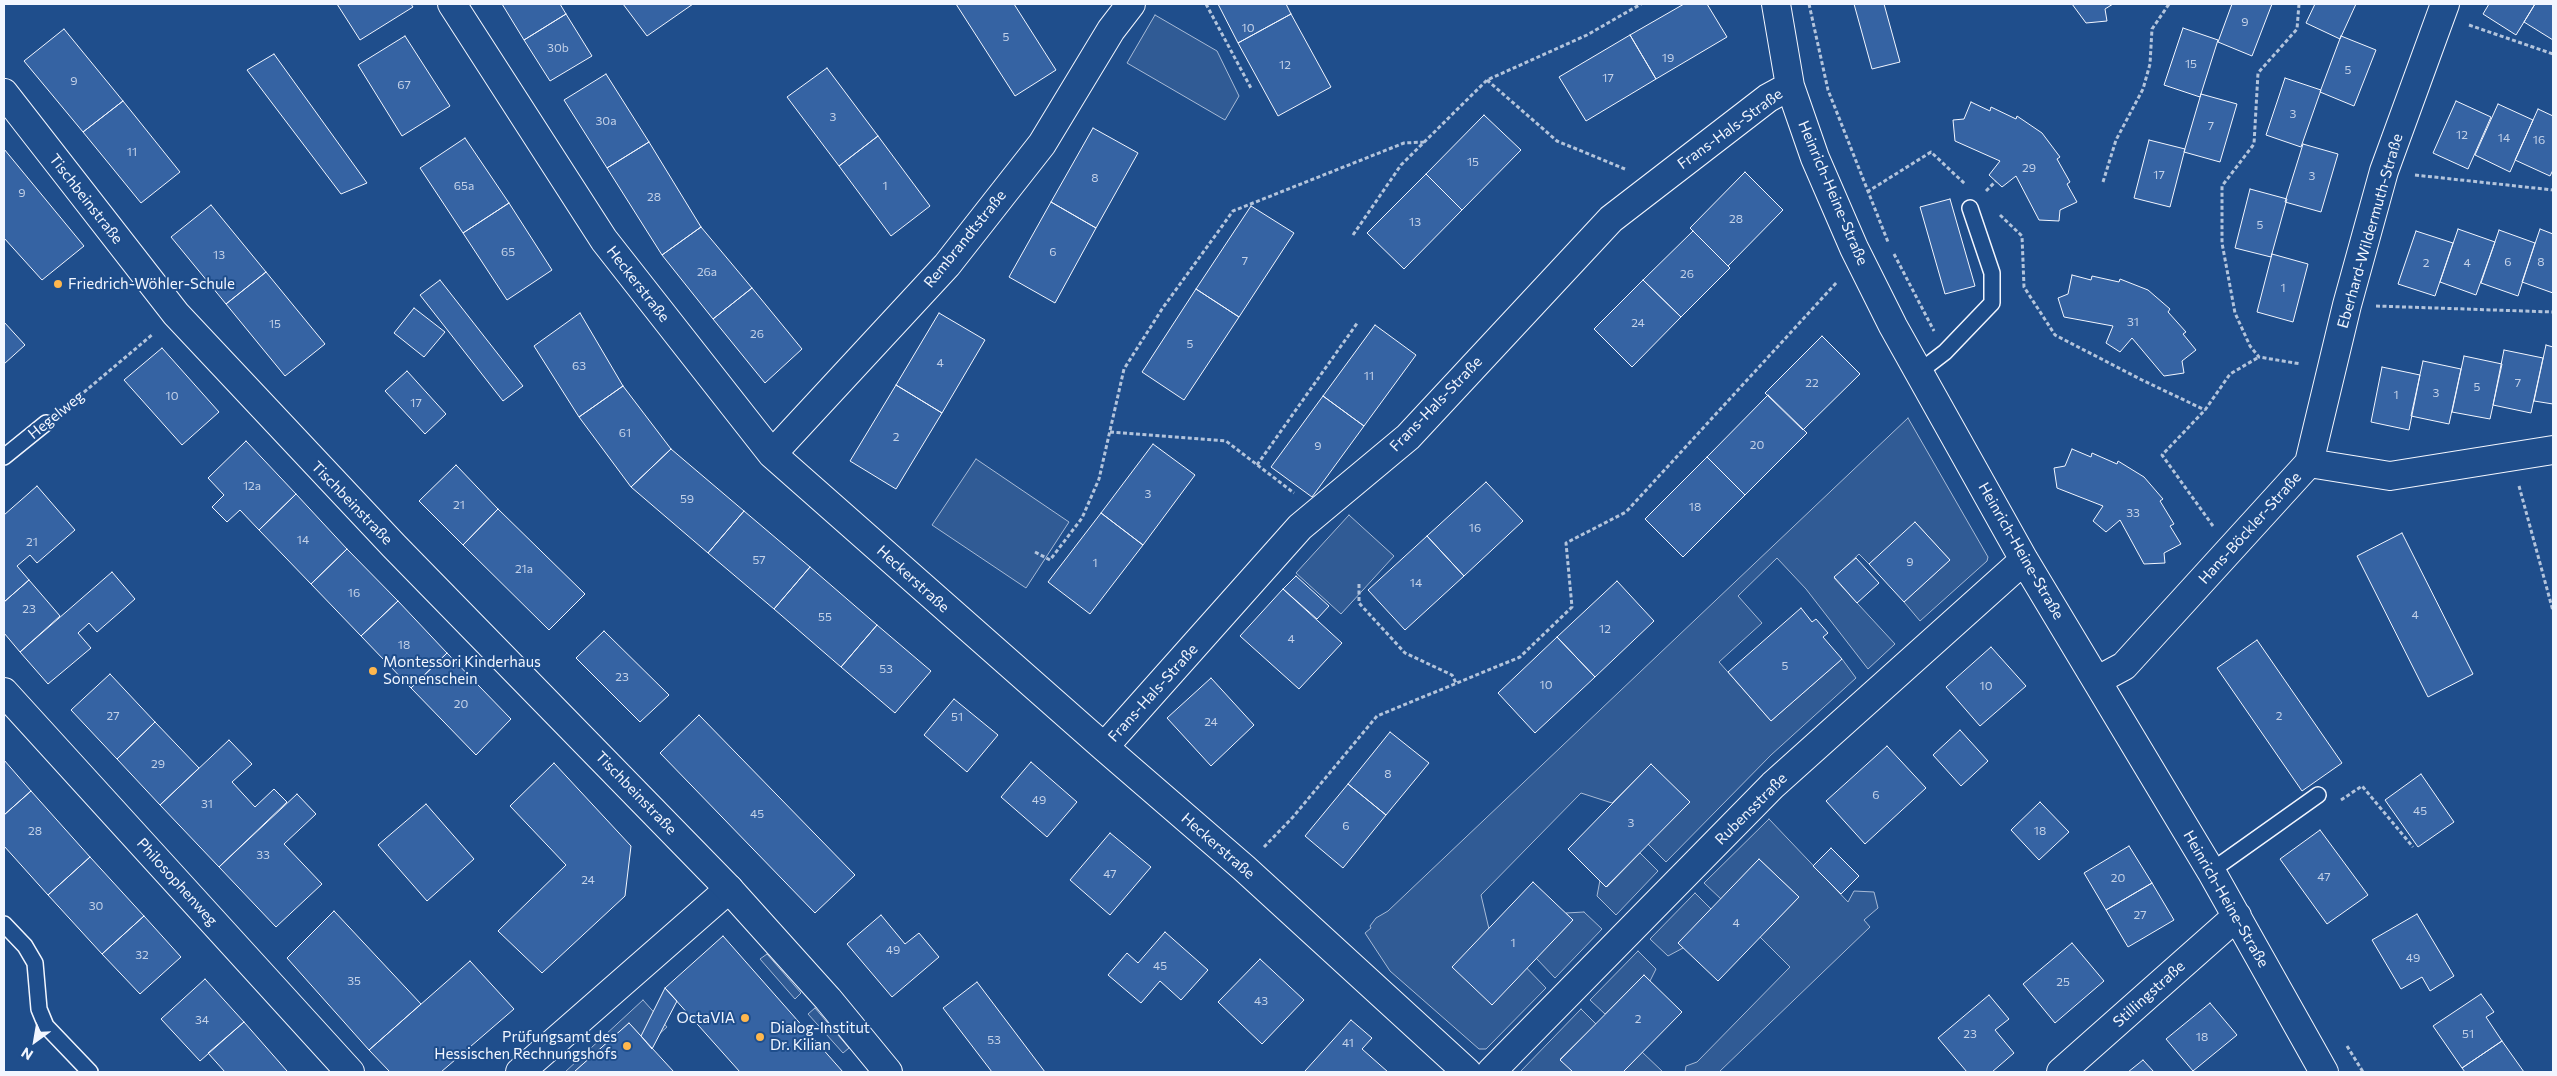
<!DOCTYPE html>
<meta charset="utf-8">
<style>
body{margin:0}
#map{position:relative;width:2557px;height:1076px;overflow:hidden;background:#1f4e8c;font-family:Commissioner,sans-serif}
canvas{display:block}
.frame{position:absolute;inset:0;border:5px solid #f2f6ff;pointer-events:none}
.north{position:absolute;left:10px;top:1016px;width:50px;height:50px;-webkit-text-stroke:4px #1f4e8c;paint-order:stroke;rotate:212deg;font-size:14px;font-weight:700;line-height:20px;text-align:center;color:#f2f6ff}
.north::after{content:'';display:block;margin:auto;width:18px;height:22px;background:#f2f6ff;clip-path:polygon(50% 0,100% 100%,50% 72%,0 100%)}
</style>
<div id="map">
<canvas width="2557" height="1076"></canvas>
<div class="frame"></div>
<div class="north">N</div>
</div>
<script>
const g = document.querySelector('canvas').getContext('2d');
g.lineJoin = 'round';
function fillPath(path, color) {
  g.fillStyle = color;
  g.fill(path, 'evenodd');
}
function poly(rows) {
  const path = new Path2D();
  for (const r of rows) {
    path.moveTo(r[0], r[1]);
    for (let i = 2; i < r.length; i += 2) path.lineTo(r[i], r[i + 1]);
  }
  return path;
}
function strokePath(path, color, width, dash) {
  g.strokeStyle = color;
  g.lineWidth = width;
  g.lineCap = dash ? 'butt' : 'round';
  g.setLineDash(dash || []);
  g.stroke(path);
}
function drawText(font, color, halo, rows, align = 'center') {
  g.font = font + ' Commissioner,sans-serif';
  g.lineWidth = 4;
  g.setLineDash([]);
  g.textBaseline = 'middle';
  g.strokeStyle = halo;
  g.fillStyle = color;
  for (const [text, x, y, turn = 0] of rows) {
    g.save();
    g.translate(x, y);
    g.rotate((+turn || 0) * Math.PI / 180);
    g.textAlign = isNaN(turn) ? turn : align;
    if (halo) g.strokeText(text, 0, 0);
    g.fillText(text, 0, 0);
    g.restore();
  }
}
const built = poly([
 [1155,15,1217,51,1239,96,1225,120,1127,63,1155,15],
 [1908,418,1988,557,1987,561,1920,621,1904,602,1950,560,1916,523,1869,564,1859,554,1834,578,1895,644,1868,669,1806,589,1777,558,1738,596,1762,623,1719,662,1771,721,1842,659,1856,678,1771,755,1666,862,1648,844,1651,764,1612,803,1581,793,1481,895,1489,929,1546,988,1486,1049,1479,1049,1390,971,1365,933,1371,928,1370,926,1376,918,1388,911,1908,418],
 [976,459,1069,522,1026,588,932,525,976,459],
 [1349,515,1394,556,1341,614,1296,573,1349,515],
 [1769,819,1848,902,1854,891,1874,892,1878,908,1864,920,1870,927,1719,1072,1685,1072,1686,1066,1697,1062,1790,967,1760,937,1799,897,1759,859,1721,899,1704,883,1769,819],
 [1640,853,1658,871,1616,915,1597,896,1600,880,1607,887,1640,853],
 [1695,893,1711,909,1679,943,1683,948,1668,956,1650,939,1695,893],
 [1584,912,1602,929,1555,978,1536,958,1573,920,1566,913,1584,912],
 [1638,951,1656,969,1650,981,1644,975,1605,1014,1590,1000,1638,951],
 [767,954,801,993,795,999,760,959,767,954],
 [643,1000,667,1027,648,1044,629,1023,574,1072,565,1072,643,1000],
 [815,1008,849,1048,843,1053,808,1014,815,1008],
 [1581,1009,1596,1024,1560,1059,1573,1072,1520,1072,1581,1009],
 [1642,1052,1663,1072,1623,1072,1642,1052]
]);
const building = poly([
 [337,4,411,4,413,7,360,40,337,4],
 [502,4,560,4,566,14,524,40,502,4],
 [623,4,693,4,647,36,623,4],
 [956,4,1014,4,1056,70,1015,96,956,4],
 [1218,4,1286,4,1291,14,1238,43,1218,4],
 [1684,4,1707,4,1727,37,1656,79,1630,35,1684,4],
 [1854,4,1884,4,1900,62,1872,69,1854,4],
 [2072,4,2113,4,2105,9,2107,21,2086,23,2072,4],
 [2232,4,2272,4,2252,56,2218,42,2232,4],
 [2315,4,2356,4,2340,39,2306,23,2315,4],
 [2489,4,2535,4,2516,35,2483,14,2489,4],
 [2535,4,2553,4,2553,40,2524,22,2535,4],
 [566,14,592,56,550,81,524,40,566,14],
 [1291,14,1331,87,1278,116,1238,43,1291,14],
 [2183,28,2218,40,2200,97,2164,85,2183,28],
 [64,29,123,101,83,132,24,61,64,29],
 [1630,35,1656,79,1586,121,1559,77,1630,35],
 [405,36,450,106,402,136,358,65,405,36],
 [2341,36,2376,50,2354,106,2320,92,2341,36],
 [274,54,367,183,341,194,247,70,274,54],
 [827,68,878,136,839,166,787,97,827,68],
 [606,74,649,142,607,168,564,100,606,74],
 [2285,78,2321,90,2301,147,2266,135,2285,78],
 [2201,94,2237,104,2220,162,2184,152,2201,94],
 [123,101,180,172,141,203,83,132,123,101],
 [2456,101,2491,117,2468,169,2433,153,2456,101],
 [1971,102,1990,111,1991,107,2016,119,2017,116,2042,133,2060,157,2057,159,2070,182,2067,184,2077,202,2060,210,2059,221,2039,220,2016,176,2002,187,1989,175,2000,161,1955,141,1953,120,1964,119,1971,102],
 [2498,104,2533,120,2510,172,2475,155,2498,104],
 [2538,109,2553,116,2553,170,2550,176,2515,160,2538,109],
 [1484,115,1521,150,1462,210,1426,174,1484,115],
 [1093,128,1138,153,1096,228,1051,202,1093,128],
 [878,136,930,206,891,236,839,166,878,136],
 [465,138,509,203,463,233,420,168,465,138],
 [2149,140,2185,149,2170,207,2134,198,2149,140],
 [649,142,701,227,662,255,607,168,649,142],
 [2303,144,2338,154,2321,212,2285,202,2303,144],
 [4,149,84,246,42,280,4,238,4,149],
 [1745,172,1783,210,1728,266,1690,228,1745,172],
 [1426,174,1462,210,1404,269,1367,233,1426,174],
 [2250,189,2287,199,2271,257,2235,248,2250,189],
 [1950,199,1975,286,1945,294,1920,207,1950,199],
 [1051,202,1096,228,1055,303,1009,277,1051,202],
 [509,203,552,270,507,300,463,233,509,203],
 [211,205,266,272,226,304,171,237,211,205],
 [1251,206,1294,233,1239,317,1196,289,1251,206],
 [701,227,752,288,713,319,662,255,701,227],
 [2458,229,2495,242,2476,295,2440,282,2458,229],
 [2540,229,2553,234,2553,293,2522,282,2540,229],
 [2499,230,2535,243,2518,296,2481,283,2499,230],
 [1693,231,1730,268,1681,317,1643,280,1693,231],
 [2416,231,2453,243,2435,296,2398,284,2416,231],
 [2272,254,2308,264,2293,322,2257,312,2272,254],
 [266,272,325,344,285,376,226,304,266,272],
 [2072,275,2091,280,2092,276,2119,282,2120,279,2148,290,2170,309,2168,312,2186,332,2183,334,2196,350,2182,361,2184,373,2164,376,2132,338,2120,352,2106,343,2113,326,2064,317,2058,298,2068,294,2072,275],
 [440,280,523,386,503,401,420,295,440,280],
 [1643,280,1681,317,1632,367,1594,329,1643,280],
 [752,288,802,349,765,383,713,319,752,288],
 [1196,289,1239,317,1184,400,1142,372,1196,289],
 [414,308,445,332,424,357,394,333,414,308],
 [580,313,623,386,579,417,534,346,580,313],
 [939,313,985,340,942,413,896,385,939,313],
 [4,322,25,345,4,364,4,322],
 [1375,325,1416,355,1364,426,1323,396,1375,325],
 [1822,336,1860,374,1803,430,1765,393,1822,336],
 [2546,345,2553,347,2553,404,2534,401,2546,345],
 [162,348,219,412,182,445,124,380,162,348],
 [2504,350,2543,358,2531,413,2493,405,2504,350],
 [2464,356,2502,364,2490,419,2452,412,2464,356],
 [2423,361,2461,369,2449,424,2411,416,2423,361],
 [2382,367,2420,375,2409,430,2371,422,2382,367],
 [407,371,446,414,425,434,385,391,407,371],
 [896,385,942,413,896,489,850,461,896,385],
 [623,386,671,449,631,487,579,417,623,386],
 [1768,395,1807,433,1745,495,1707,457,1768,395],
 [1323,396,1364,426,1312,497,1271,467,1323,396],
 [246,441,296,494,259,530,240,510,227,522,212,507,224,495,208,478,246,441],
 [1153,444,1195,475,1143,545,1101,513,1153,444],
 [671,449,744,511,708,553,631,487,671,449],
 [2072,449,2091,457,2092,453,2117,464,2118,461,2144,477,2163,499,2160,501,2174,524,2170,526,2181,544,2164,553,2165,563,2144,564,2120,520,2106,532,2093,521,2103,506,2057,488,2054,468,2065,466,2072,449],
 [1707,457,1745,495,1683,557,1645,519,1707,457],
 [456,465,498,509,463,545,419,501,456,465],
 [1486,482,1523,521,1464,576,1427,536,1486,482],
 [37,486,75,530,37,563,30,555,17,566,29,580,4,602,4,515,37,486],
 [296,494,347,549,311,584,259,530,296,494],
 [498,509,585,594,549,630,463,545,498,509],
 [744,511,810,567,774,609,708,553,744,511],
 [1101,513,1143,545,1090,614,1048,582,1101,513],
 [1915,522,1950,560,1904,602,1869,564,1915,522],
 [2402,533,2473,674,2428,697,2357,556,2402,533],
 [1427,536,1464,576,1405,630,1368,590,1427,536],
 [347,549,398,601,361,636,311,584,347,549],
 [1856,558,1879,583,1857,603,1834,577,1856,558],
 [810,567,877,625,841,667,774,609,810,567],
 [112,572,135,599,97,632,89,623,78,633,91,648,48,684,20,652,112,572],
 [1296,576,1329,606,1317,619,1283,589,1296,576],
 [29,580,60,616,20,652,4,633,4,602,29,580],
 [1617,581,1654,621,1595,677,1557,637,1617,581],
 [1283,589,1342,643,1299,689,1240,636,1283,589],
 [398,601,447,653,411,688,361,636,398,601],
 [1801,608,1812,622,1816,619,1828,633,1823,637,1842,659,1771,721,1728,672,1801,608],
 [877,625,931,671,895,713,841,667,877,625],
 [604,631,669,695,640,722,576,658,604,631],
 [1557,637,1595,677,1535,733,1498,693,1557,637],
 [2257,640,2342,763,2302,791,2217,668,2257,640],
 [1991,647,2026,686,1980,726,1946,687,1991,647],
 [447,653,511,719,476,755,411,688,447,653],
 [110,674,155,722,117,759,71,710,110,674],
 [1211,678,1254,725,1211,766,1167,718,1211,678],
 [954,699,998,735,967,772,924,735,954,699],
 [699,715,855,875,815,913,660,753,699,715],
 [155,722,199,768,160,805,117,759,155,722],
 [1960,730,1988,761,1961,786,1933,755,1960,730],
 [1390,732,1429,763,1386,815,1348,784,1390,732],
 [229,740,252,764,232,782,255,807,274,789,287,802,219,867,160,805,229,740],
 [1887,746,1926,788,1865,844,1826,801,1887,746],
 [4,760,31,791,4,815,4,760],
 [1031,762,1077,802,1047,837,1001,797,1031,762],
 [554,763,631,846,625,896,542,973,498,931,566,865,510,806,554,763],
 [1651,764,1690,802,1606,887,1568,849,1651,764],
 [2421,774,2454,822,2418,847,2385,800,2421,774],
 [1348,784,1386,815,1343,868,1305,836,1348,784],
 [31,791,90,857,48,895,4,846,4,815,31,791],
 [297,794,316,814,284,844,322,884,276,927,219,867,297,794],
 [2040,802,2069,832,2039,860,2011,830,2040,802],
 [426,804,474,859,427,901,378,845,426,804],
 [2320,830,2368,895,2327,924,2280,859,2320,830],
 [1110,833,1151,867,1110,915,1070,880,1110,833],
 [2129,846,2152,883,2106,910,2084,873,2129,846],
 [1831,848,1859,876,1841,894,1813,866,1831,848],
 [90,857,144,916,102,954,48,895,90,857],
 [1759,859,1799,897,1718,981,1678,943,1759,859],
 [1533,882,1573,920,1492,1005,1452,967,1533,882],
 [2152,883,2174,920,2128,947,2106,910,2152,883],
 [334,911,421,1004,369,1050,287,958,334,911],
 [2417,914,2454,976,2430,991,2422,977,2401,989,2372,940,2417,914],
 [881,915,905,944,919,933,939,957,892,997,847,944,881,915],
 [144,916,181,957,140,994,102,954,144,916],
 [1165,932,1208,970,1181,1000,1160,981,1141,1003,1108,975,1127,953,1138,963,1165,932],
 [723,936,843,1072,740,1072,665,988,723,936],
 [2072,943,2104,981,2055,1023,2023,984,2072,943],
 [1260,959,1304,1000,1262,1044,1218,1002,1260,959],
 [470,961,514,1009,441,1072,390,1072,369,1050,470,961],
 [1644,975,1682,1012,1623,1072,1573,1072,1560,1060,1644,975],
 [205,979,244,1022,200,1061,161,1019,205,979],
 [977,982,1045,1072,992,1072,943,1008,977,982],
 [665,988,677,1001,652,1049,641,1036,665,988],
 [2481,994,2494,1012,2486,1017,2502,1041,2462,1068,2433,1026,2481,994],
 [1989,995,2009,1019,1995,1030,2014,1053,1992,1072,1967,1072,1938,1038,1989,995],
 [2210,1003,2237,1035,2193,1071,2166,1039,2210,1003],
 [1351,1020,1372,1038,1362,1049,1388,1072,1306,1072,1305,1071,1351,1020],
 [244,1022,287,1071,285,1072,225,1072,208,1053,244,1022],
 [629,1023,674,1072,574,1072,629,1023],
 [2502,1041,2524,1072,2465,1072,2462,1068,2502,1041],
 [2143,1060,2154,1072,2128,1072,2143,1060]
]);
const path = poly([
 [1206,4,1252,90],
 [1809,4,1828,90,1888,242],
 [2299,4,2297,29,2258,73,2254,144,2222,186,2222,243,2235,313,2250,346,2259,357,2301,364],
 [2469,25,2553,54],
 [1487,80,1557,141,1625,169],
 [2415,175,2553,190],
 [2103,182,2116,140,2143,89,2150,64,2152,29,2169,4],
 [1986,191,1996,181],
 [1867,192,1931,152,1965,184],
 [2000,215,2022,236,2024,287,2055,335,2142,380,2205,410],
 [1353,235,1401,165,1487,80,1587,35,1641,4],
 [1894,254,1934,331],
 [2376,306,2553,312],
 [64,409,153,334],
 [1110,432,1226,441,1294,493],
 [1257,465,1358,322],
 [2519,486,2553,611],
 [2213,526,2162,455,2205,410,2230,374,2259,357],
 [1035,552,1050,560,1082,518,1099,479,1124,369,1162,309,1233,211,1404,143,1424,142],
 [1359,584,1359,603,1405,653,1452,675,1456,683],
 [2341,800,2362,786,2413,847],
 [1264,847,1293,817,1377,716,1520,657,1572,607,1566,543,1626,512,1837,282],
 [2347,1046,2363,1072]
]);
const lane = poly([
 [1919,372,1945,352,1992,303,1992,273,1970,208],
 [4,457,46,423],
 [2211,871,2318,795],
 [4,924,25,946,35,963,39,1009,46,1026,90,1072]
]);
const street = poly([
 [452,4,604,240,772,454,1104,747,1244,868,1467,1072],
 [1776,4,1790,86,1815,158,1854,248,1893,326,2024,560,2211,871,2324,1072],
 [772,454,947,265,1042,144,1111,30,1131,4],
 [2309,463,2390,476,2553,450],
 [2098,680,2124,666,2309,463,2347,305,2384,171,2445,4],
 [4,692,350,1072],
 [1104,747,1300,527,1408,437,1611,219,1768,98,1790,86],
 [520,1072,729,889],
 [1491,1072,1773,785,2024,560],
 [2061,1072,2237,916]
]);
const secondary = poly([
 [4,93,176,314,394,546,729,889,828,999,888,1072]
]);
const markers = [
 [58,284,5,"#ffb74d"],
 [373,671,5,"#ffb74d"],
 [745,1018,5,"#ffb74d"],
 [760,1037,5,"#ffb74d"],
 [627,1046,5,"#ffb74d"]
];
const numberNames = [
 ["9",2245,22],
 ["10",1248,28],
 ["5",1006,37],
 ["30b",558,48],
 ["19",1668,58],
 ["15",2191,64],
 ["12",1285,65],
 ["5",2348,70],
 ["17",1608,78],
 ["9",74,81],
 ["67",404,85],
 ["3",2293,114],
 ["3",833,117],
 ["30a",606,121],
 ["7",2211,126],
 ["12",2462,135],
 ["14",2504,138],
 ["16",2539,140],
 ["11",132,152],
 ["15",1473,162],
 ["29",2029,168],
 ["17",2159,175],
 ["3",2312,176],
 ["8",1095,178],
 ["65a",464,186],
 ["1",885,186],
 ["9",22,193],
 ["28",654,197],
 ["28",1736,219],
 ["13",1415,222],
 ["5",2260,225],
 ["65",508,252],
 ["6",1053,252],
 ["13",219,255],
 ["7",1245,261],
 ["6",2508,262],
 ["8",2541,262],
 ["2",2426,263],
 ["4",2467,263],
 ["26a",707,272],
 ["26",1687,274],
 ["1",2283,288],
 ["31",2133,322],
 ["24",1638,323],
 ["15",275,324],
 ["26",757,334],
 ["5",1190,344],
 ["4",940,363],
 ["63",579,366],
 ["11",1369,376],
 ["22",1812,383],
 ["7",2518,383],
 ["5",2477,387],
 ["3",2436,393],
 ["1",2396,395],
 ["10",172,396],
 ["17",416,403],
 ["61",625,433],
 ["2",896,437],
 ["20",1757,445],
 ["9",1318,446],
 ["12a",252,486],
 ["3",1148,494],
 ["59",687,499],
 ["21",459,505],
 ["18",1695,507],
 ["33",2133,513],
 ["16",1475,528],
 ["14",303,540],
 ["21",32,542],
 ["57",759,560],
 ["9",1910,562],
 ["1",1095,563],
 ["21a",524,569],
 ["14",1416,583],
 ["16",354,593],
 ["23",29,609],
 ["4",2415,615],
 ["55",825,617],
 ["12",1605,629],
 ["4",1291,639],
 ["18",404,645],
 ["5",1785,666],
 ["53",886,669],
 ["23",622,677],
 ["10",1546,685],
 ["10",1986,686],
 ["20",461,704],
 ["27",113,716],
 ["2",2279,716],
 ["51",957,717],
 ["24",1211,722],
 ["29",158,764],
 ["8",1388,774],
 ["6",1876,795],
 ["49",1039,800],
 ["31",207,804],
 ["45",2420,811],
 ["45",757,814],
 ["3",1631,823],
 ["6",1346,826],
 ["28",35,831],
 ["18",2040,831],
 ["33",263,855],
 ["47",1110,874],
 ["47",2324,877],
 ["20",2118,878],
 ["24",588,880],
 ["30",96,906],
 ["27",2140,915],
 ["4",1736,923],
 ["1",1513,943],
 ["49",893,950],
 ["32",142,955],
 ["49",2413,958],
 ["45",1160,966],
 ["35",354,981],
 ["25",2063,982],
 ["43",1261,1001],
 ["2",1638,1019],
 ["34",202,1020],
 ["23",1970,1034],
 ["51",2468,1034],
 ["18",2202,1037],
 ["53",994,1040],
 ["41",1348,1043]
];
const streetNames = [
 ["Frans-Hals-Straße",1730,129,-36],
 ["Heinrich-Heine-Straße",1833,193,67],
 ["Tischbeinstraße",86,199,52],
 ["Eberhard-Wildermuth-Straße",2370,231,-74],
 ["Rembrandtstraße",965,239,-51],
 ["Heckerstraße",638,284,52],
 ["Frans-Hals-Straße",1436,404,-46],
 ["Hegelweg",56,415,-39],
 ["Tischbeinstraße",352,503,46],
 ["Hans-Böckler-Straße",2250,528,-48],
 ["Heinrich-Heine-Straße",2021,551,60],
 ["Heckerstraße",913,579,42],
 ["Frans-Hals-Straße",1153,693,-48],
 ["Tischbeinstraße",636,793,46],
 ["Rubensstraße",1751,809,-45],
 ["Heckerstraße",1218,846,41],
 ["Philosophenweg",177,882,48],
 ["Heinrich-Heine-Straße",2226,899,60],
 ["Stillingstraße",2149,994,-42]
];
const poiNames = [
 ["Friedrich-Wöhler-Schule",68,284],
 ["Montessori Kinderhaus",383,662],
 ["Sonnenschein",383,679],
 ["OctaVIA",735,1018,"right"],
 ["Dialog-Institut",770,1028],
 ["Dr. Kilian",770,1045],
 ["Prüfungsamt des",617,1037,"right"],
 ["Hessischen Rechnungshofs",617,1054,"right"]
];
fillPath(built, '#305b95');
strokePath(built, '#a8bbd7', 1);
fillPath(building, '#3563a3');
strokePath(building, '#f2f6ff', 1);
strokePath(lane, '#f2f6ff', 18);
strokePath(street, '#f2f6ff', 30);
strokePath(secondary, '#f2f6ff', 30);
strokePath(path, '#b3c4dc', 3, [4, 2.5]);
strokePath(lane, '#1f4e8c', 15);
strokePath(street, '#1f4e8c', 28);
strokePath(secondary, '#1f4e8c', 28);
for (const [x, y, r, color] of markers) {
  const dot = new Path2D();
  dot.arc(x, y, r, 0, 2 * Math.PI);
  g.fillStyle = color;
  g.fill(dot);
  strokePath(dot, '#1f4e8c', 2);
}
drawText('12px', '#c3d1e8', null, numberNames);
drawText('15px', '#f2f6ff', '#1f4e8c', streetNames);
drawText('15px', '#f2f6ff', '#1f4e8c', poiNames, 'left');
</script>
